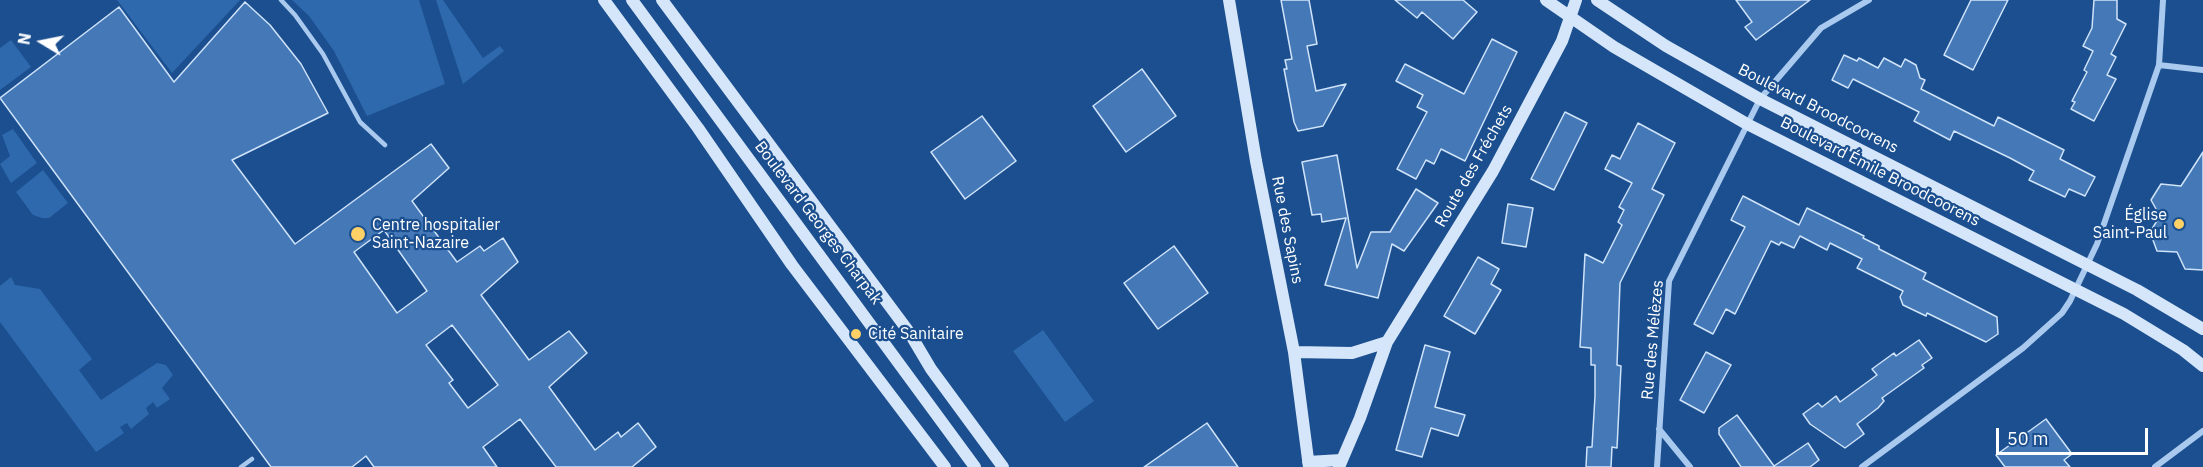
<!DOCTYPE html>
<meta charset="utf-8">
<style>
body{margin:0}
#map{position:relative;width:2203px;height:467px;overflow:hidden;background:#1b4f8f;font-family:"IBM Plex Sans",sans-serif}
canvas{display:block}
.north{position:absolute;left:12px;top:12px;width:60px;height:60px;-webkit-text-stroke:4px #1b4f8f;paint-order:stroke;rotate:280deg;font-size:16px;font-weight:700;line-height:24px;text-align:center;color:#fff}
.north::after{content:'';display:block;margin:auto;width:21px;height:27px;background:#fff;clip-path:polygon(50% 0,100% 100%,50% 72%,0 100%)}
.scale{position:absolute;left:1996px;top:428px;width:152px;height:27px;box-sizing:border-box;border:3px solid #fff;border-top:0;padding-left:8px;font-size:18px;line-height:21px;white-space:nowrap;color:#fff;-webkit-text-stroke:4px #1b4f8f;paint-order:stroke}
</style>
<div id="map">
<canvas width="2203" height="467"></canvas>
<div class="north">N</div>
<div class="scale">50 m</div>
</div>
<script>
const g = document.querySelector('canvas').getContext('2d');
g.lineJoin = 'round';
function fillPath(path, color) {
  g.fillStyle = color;
  g.fill(path, 'evenodd');
}
function poly(rows) {
  const path = new Path2D();
  for (const r of rows) {
    path.moveTo(r[0], r[1]);
    for (let i = 2; i < r.length; i += 2) path.lineTo(r[i], r[i + 1]);
  }
  return path;
}
function strokePath(path, color, width, dash) {
  g.strokeStyle = color;
  g.lineWidth = width;
  g.lineCap = dash ? 'butt' : 'round';
  g.setLineDash(dash || []);
  g.stroke(path);
}
function drawText(font, color, halo, rows, align = 'center') {
  g.font = font + ' "IBM Plex Sans",sans-serif';
  g.lineWidth = 4.5;
  g.setLineDash([]);
  g.textBaseline = 'middle';
  g.strokeStyle = halo;
  g.fillStyle = color;
  for (const [text, x, y, turn = 0] of rows) {
    g.save();
    g.translate(x, y);
    g.rotate((+turn || 0) * Math.PI / 180);
    g.textAlign = isNaN(turn) ? turn : align;
    if (halo) g.strokeText(text, 0, 0);
    g.fillText(text, 0, 0);
    g.restore();
  }
}
const green = poly([
 [117,0,240,0,172,73],
 [292,0,419,0,445,84,367,116,334,51,309,16],
 [436,0,443,0,483,58,500,46,504,51,463,84],
 [11,40,31,67,0,90,0,48],
 [13,129,37,163,11,183,0,164,10,156,2,135],
 [43,170,68,203,49,218,42,218,33,215,16,192],
 [11,277,15,285,40,289,92,359,79,370,101,400,157,363,166,365,173,375,162,388,170,399,157,408,153,402,146,408,149,414,131,429,127,423,120,427,124,433,96,452,0,322,0,286],
 [1043,330,1094,401,1065,422,1013,351]
]);
const building = poly([
 [1281,0,1309,0,1317,44,1307,46,1316,91,1346,84,1323,126,1298,131,1294,122,1284,69,1287,69,1285,60,1292,59,1281,0],
 [1395,0,1463,0,1477,12,1453,39,1422,12,1417,18,1395,0],
 [1736,0,1810,0,1756,40,1745,27,1752,22,1736,0],
 [1971,0,2008,0,1973,70,1944,55,1971,0],
 [2094,0,2117,0,2117,19,2126,24,2111,54,2116,57,2107,75,2116,79,2094,121,2071,109,2075,102,2072,101,2087,72,2084,70,2093,51,2083,46,2092,28,2094,0],
 [245,2,270,25,301,64,328,113,232,160,295,244,431,144,449,168,412,201,457,262,480,246,484,251,503,238,518,262,481,295,529,360,569,331,587,353,549,387,595,450,618,432,621,437,638,423,656,447,632,467,556,467,520,419,483,447,497,467,374,467,366,456,352,467,271,467,0,98,119,7,174,82,245,2],
 [384,230,427,291,397,313,354,252,384,230],
 [452,325,498,385,468,408,449,383,453,380,426,345,452,325],
 [1492,39,1517,52,1465,161,1441,149,1434,164,1426,160,1416,179,1397,169,1427,112,1417,107,1423,95,1396,81,1405,64,1464,94,1492,39],
 [1844,55,1857,61,1859,58,1878,68,1884,58,1901,67,1905,59,1916,65,1920,78,1925,80,1921,89,1994,126,1998,117,2064,150,2060,159,2095,177,2085,196,2069,189,2065,197,2029,180,2034,171,2010,158,1954,131,1950,140,1914,121,1919,112,1853,79,1848,88,1832,80,1844,55],
 [1142,69,1176,116,1126,152,1093,106,1142,69],
 [1565,112,1587,123,1554,190,1531,179,1565,112],
 [982,116,1016,161,965,199,931,152,982,116],
 [1638,123,1675,143,1652,189,1664,195,1620,283,1617,365,1621,366,1617,448,1612,447,1611,467,1586,467,1587,447,1592,447,1595,396,1595,365,1591,365,1591,348,1580,347,1585,254,1603,263,1622,225,1618,222,1624,210,1619,207,1632,183,1605,169,1612,155,1620,159,1638,123],
 [2203,152,2203,270,2185,269,2177,252,2157,251,2150,232,2160,216,2151,200,2161,184,2181,186,2203,152],
 [1337,155,1357,268,1371,232,1390,232,1416,189,1438,203,1404,251,1392,244,1378,298,1325,285,1346,218,1322,222,1321,214,1312,215,1302,162,1337,155],
 [1743,196,1799,225,1807,208,1864,236,1863,238,1879,246,1879,249,1926,273,1923,279,1997,317,1998,334,1986,342,1927,313,1926,316,1903,305,1900,297,1903,291,1857,268,1862,259,1830,243,1827,250,1800,236,1794,248,1781,242,1779,245,1771,241,1735,314,1726,309,1713,334,1694,324,1745,227,1731,220,1743,196],
 [1508,204,1533,208,1526,247,1502,243,1508,204],
 [1174,246,1208,293,1158,329,1124,283,1174,246],
 [1478,257,1499,269,1491,284,1501,290,1475,334,1444,316,1478,257],
 [1919,340,1932,358,1922,365,1924,368,1882,398,1884,401,1878,408,1857,424,1864,434,1845,448,1810,424,1803,414,1818,403,1822,407,1836,396,1840,402,1877,375,1872,369,1894,353,1896,356,1919,340],
 [1425,345,1450,352,1435,407,1465,415,1458,436,1431,428,1422,457,1396,450,1425,345],
 [1706,352,1731,365,1704,413,1680,400,1706,352],
 [1737,415,1774,466,1808,443,1819,460,1810,467,1741,467,1719,434,1719,428,1737,415],
 [2046,419,2072,454,2064,460,2070,467,2005,467,1996,455,2046,419],
 [1207,423,1238,467,1144,467,1207,423]
]);
const lane = poly([
 [281,0,295,15,323,54,360,122,385,145],
 [241,467,252,459]
]);
const street = poly([
 [2159,65,2203,70],
 [1659,429,1690,467],
 [1657,467,1669,281,1760,99,1821,28,1869,0],
 [1862,467,2023,348,2062,313,2070,301,2097,244,2159,65,2163,0],
 [2155,467,2203,431]
]);
const secondary = poly([
 [604,0,698,128,792,265,945,467],
 [632,0,975,467],
 [662,0,909,332,931,369,1003,467],
 [1229,0,1256,161,1294,352,1309,467],
 [1546,0,1614,47,1747,124,2124,314,2183,350,2203,366],
 [1597,0,1666,46,1760,99,2137,290,2203,329],
 [1294,352,1352,353,1387,342],
 [1308,462,1341,460],
 [1339,467,1360,418,1387,342,1493,171,1562,41,1576,0]
]);
const markers = [
 [2179,224,6,"#ffd166"],
 [358,234,8,"#ffd166"],
 [856,334,6,"#ffd166"]
];
const streetNames = [
 ["Boulevard Broodcoorens",1818,109,27],
 ["Route des Fréchets",1474,166,-60],
 ["Boulevard Émile Broodcoorens",1880,172,27],
 ["Boulevard Georges Charpak",818,223,53],
 ["Rue des Sapins",1287,230,79],
 ["Rue des Mélèzes",1653,340,-85]
];
const poiNames = [
 ["Église",2167,215,"right"],
 ["Saint-Paul",2167,233,"right"],
 ["Centre hospitalier",372,225],
 ["Saint-Nazaire",372,243],
 ["Cité Sanitaire",868,334]
];
fillPath(green, '#2e69ad');
fillPath(building, '#4478b7');
strokePath(building, '#cfe3fa', 1.5);
strokePath(lane, '#a9c9ee', 4.5);
strokePath(street, '#a9c9ee', 6);
strokePath(secondary, '#d6e6fa', 12);
for (const [x, y, r, color] of markers) {
  const dot = new Path2D();
  dot.arc(x, y, r, 0, 2 * Math.PI);
  g.fillStyle = color;
  g.fill(dot);
  strokePath(dot, '#1b4f8f', 2);
}
drawText('16px', '#fff', '#1b4f8f', streetNames);
drawText('16px', '#fff', '#1b4f8f', poiNames, 'left');
</script>
